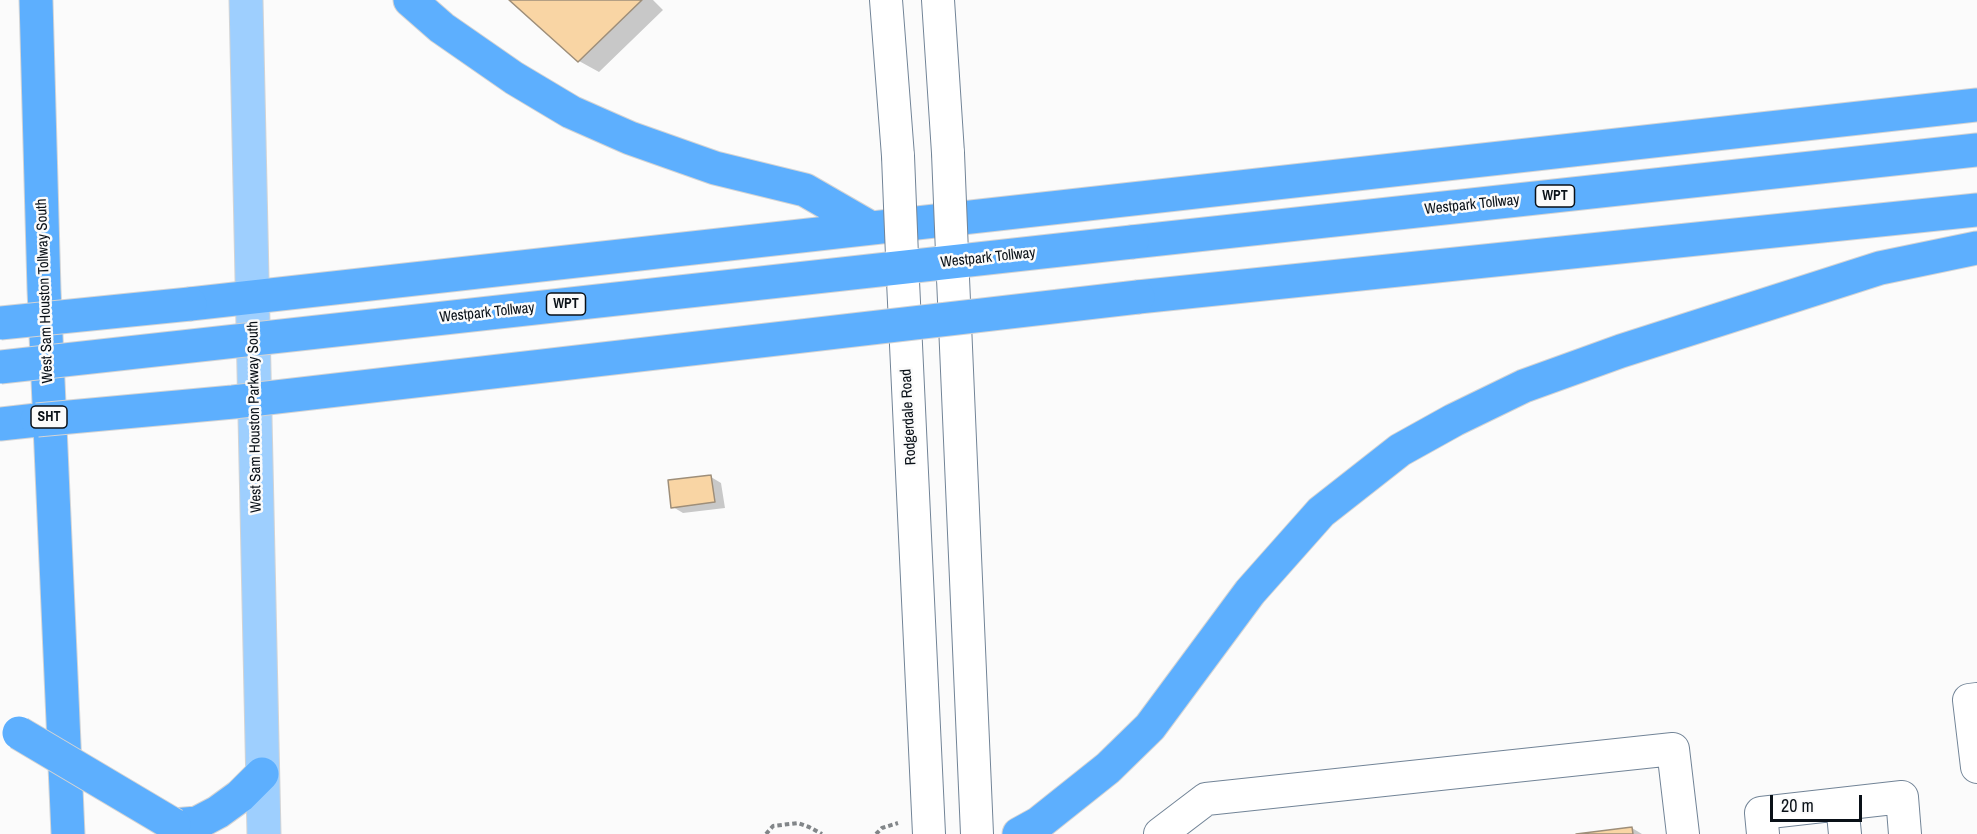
<!DOCTYPE html>
<style>
body{margin:0}
#map{position:relative;width:1977px;height:834px;overflow:hidden;background:#fbfbfb;font-family:"Archivo Narrow",sans-serif}
canvas{display:block}
.scale{position:absolute;left:1770px;top:795px;width:92px;height:27px;box-sizing:border-box;border:3px solid #0a1118;border-top:0;padding-left:8px;font-size:18px;line-height:21px;white-space:nowrap;color:#0a1118;-webkit-text-stroke:4px #fbfbfb;paint-order:stroke}
</style>
<div id="map">
<canvas width="1977" height="834"></canvas>
<div class="scale">20 m</div>
</div>
<script>
const g = document.querySelector('canvas').getContext('2d');
g.lineJoin = 'round';
function fillPath(path, color) {
  g.fillStyle = color;
  g.fill(path, 'evenodd');
}
function poly(rows) {
  const path = new Path2D();
  for (const r of rows) {
    path.moveTo(r[0], r[1]);
    for (let i = 2; i < r.length; i += 2) path.lineTo(r[i], r[i + 1]);
  }
  return path;
}
function strokePath(path, color, width, dash) {
  g.strokeStyle = color;
  g.lineWidth = width;
  g.lineCap = dash ? 'butt' : 'round';
  g.setLineDash(dash || []);
  g.stroke(path);
}
function drawText(font, color, halo, rows, align = 'center') {
  g.font = font + ' "Archivo Narrow",sans-serif';
  g.lineWidth = 5;
  g.setLineDash([]);
  g.textBaseline = 'middle';
  g.strokeStyle = halo;
  g.fillStyle = color;
  for (const [text, x, y, turn = 0] of rows) {
    g.save();
    g.translate(x, y);
    g.rotate((+turn || 0) * Math.PI / 180);
    g.textAlign = isNaN(turn) ? turn : align;
    if (halo) g.strokeText(text, 0, 0);
    g.fillText(text, 0, 0);
    g.restore();
  }
}
const shadow = poly([
 [511,0,653,0,663,10,599,72,579,61],
 [711,477,721,483,725,508,683,513,673,507],
 [1632,828,1642,834,1588,834]
]);
const building = poly([
 [509,0,642,0,578,62,509,0],
 [711,475,715,502,671,508,668,480,711,475],
 [1632,827,1633,834,1576,834,1632,827]
]);
const path = poly([
 [766,834,773,826,798,823,809,827,822,834],
 [876,834,882,828,898,823]
]);
const minor = poly([
 [886,0,898,156],
 [938,0,948,153],
 [953,278,977,834],
 [903,281,929,834],
 [1977,699,1969,700,1977,767],
 [1842,804,1845,834],
 [1160,834,1206,799,1673,749,1683,834],
 [1763,834,1761,813,1902,797,1905,834]
]);
const major = poly([
 [246,0,264,834]
]);
const highway = poly([
 [36,0,44,290,68,834],
 [410,0,442,28,514,78,571,112,630,138,715,168,805,190,871,228],
 [1132,242,1977,150],
 [1138,297,1977,210],
 [190,304,1977,105],
 [0,424,37,420],
 [174,825,197,823,218,812,240,796,262,774],
 [1019,834,1039,823,1108,768,1150,727,1250,592,1321,512,1400,450,1454,420,1524,386,1621,351,1880,268,1977,248]
]);
const minorBridge = poly([
 [948,153,953,278],
 [898,156,903,281]
]);
const highwayBridge = poly([
 [0,323,190,304],
 [0,367,1132,242],
 [37,420,233,402,1138,297],
 [19,733,174,825]
]);
const shields = [
 [1555,196,39],
 [566,304,39],
 [49,417,36]
];
const shieldNames = [
 ["WPT",1555,196],
 ["WPT",566,304],
 ["SHT",49,417]
];
const streetNames = [
 ["Westpark Tollway",1472,205,-6],
 ["Westpark Tollway",988,258,-6],
 ["West Sam Houston Tollway South",45,291,-92],
 ["Westpark Tollway",487,313,-6],
 ["West Sam Houston Parkway South",255,417,-91],
 ["Rodgerdale Road",909,417,-93]
];
fillPath(shadow, '#0003');
fillPath(building, '#f9d5a4');
strokePath(building, '#9e8e79', 1.5);
strokePath(minor, '#728497', 34);
strokePath(major, '#d3d4d5', 35);
strokePath(highway, '#d3d4d5', 35);
strokePath(path, '#828689', 4, [4.5, 3]);
strokePath(minor, '#fff', 32);
strokePath(major, '#9ecffe', 33);
strokePath(highway, '#5daffe', 33);
strokePath(minorBridge, '#728497', 34, []);
strokePath(highwayBridge, '#d3d4d5', 35, []);
strokePath(minorBridge, '#fff', 32);
strokePath(highwayBridge, '#5daffe', 33);
for (const [x, y, w] of shields) {
  const box = new Path2D();
  box.roundRect(x - w / 2, y - 11, w, 22, 4.5);
  g.fillStyle = '#fbfbfb';
  g.fill(box);
  strokePath(box, '#0a1118', 1.5);
}
drawText('bold 14px', '#0a1118', null, shieldNames);
drawText('15px', '#0a1118', '#fbfbfb', streetNames);
</script>
